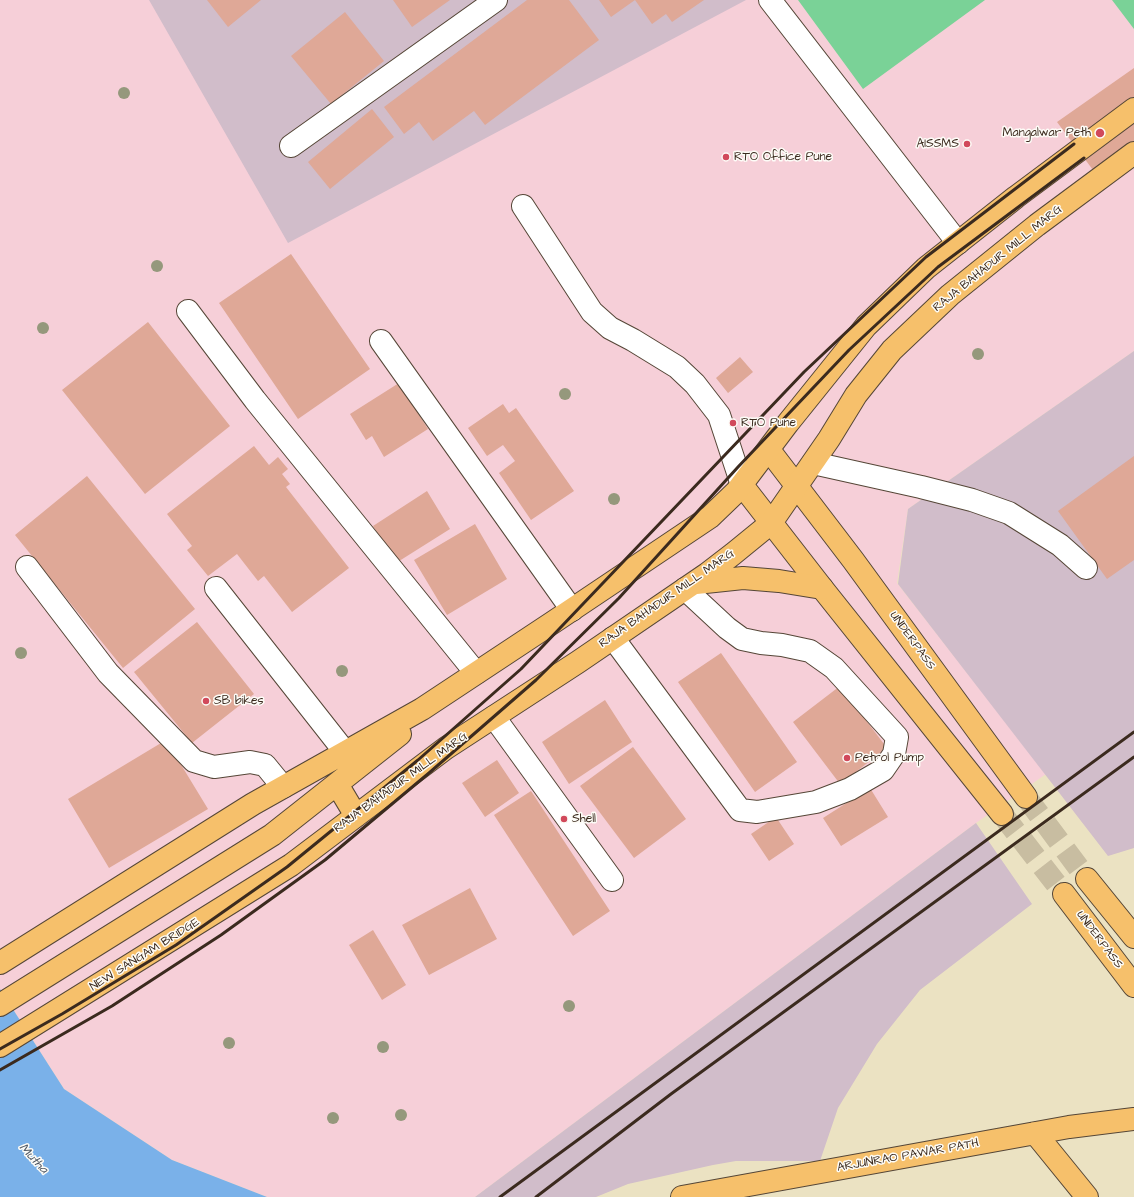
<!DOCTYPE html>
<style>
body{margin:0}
canvas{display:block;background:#ebe2c2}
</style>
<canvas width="1134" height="1197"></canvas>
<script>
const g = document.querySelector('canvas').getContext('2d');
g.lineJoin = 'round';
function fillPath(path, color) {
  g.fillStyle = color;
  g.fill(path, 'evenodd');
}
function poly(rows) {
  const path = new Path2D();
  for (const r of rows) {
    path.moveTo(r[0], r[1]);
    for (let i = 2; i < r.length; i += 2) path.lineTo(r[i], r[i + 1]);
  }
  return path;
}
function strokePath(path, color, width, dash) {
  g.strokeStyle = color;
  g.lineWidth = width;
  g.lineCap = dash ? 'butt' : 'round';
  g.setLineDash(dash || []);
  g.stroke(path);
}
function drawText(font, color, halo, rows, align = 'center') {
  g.font = font + ' "Architects Daughter",sans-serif';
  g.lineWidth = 3;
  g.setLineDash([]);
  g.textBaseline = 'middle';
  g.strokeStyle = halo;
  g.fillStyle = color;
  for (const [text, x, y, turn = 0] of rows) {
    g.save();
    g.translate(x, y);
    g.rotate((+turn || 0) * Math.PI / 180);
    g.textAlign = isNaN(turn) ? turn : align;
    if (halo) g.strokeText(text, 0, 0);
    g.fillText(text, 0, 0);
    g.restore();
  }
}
const built = poly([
 [0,0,1134,0,1134,351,908,509,897,583,1046,774,976,823,475,1197,267,1197,172,1160,64,1089,0,989]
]);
const industrial = poly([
 [149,0,746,0,288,243],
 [1134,351,1134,848,1108,856,898,584,908,509],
 [976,823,1032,904,920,990,877,1044,838,1108,820,1161,736,1161,713,1165,628,1184,596,1197,475,1197]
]);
const green = poly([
 [798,0,985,0,863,89],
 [1112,0,1134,0,1134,29]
]);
const water = poly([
 [0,989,64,1089,172,1160,267,1197,0,1197]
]);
const building = poly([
 [207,0,261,0,228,27],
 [393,0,450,0,412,27],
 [527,0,569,0,599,40,485,125,474,111,433,141,419,122,404,134,384,107],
 [599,0,704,0,672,22,666,14,652,24,635,0,611,17],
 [345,12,384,61,331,104,291,56],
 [1134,68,1134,159,1102,182,1057,122],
 [372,109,394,137,330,189,308,162],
 [291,254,370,369,298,419,219,303],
 [148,322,230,426,145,494,62,390],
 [740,357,753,372,728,393,716,378],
 [399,383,428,429,384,457,372,436,366,440,350,414],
 [503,404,509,413,516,408,574,491,531,520,499,473,515,461,503,445,487,456,468,428],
 [254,446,269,465,278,457,288,469,282,474,290,484,286,487,349,568,292,612,264,576,258,581,237,554,208,576,187,550,192,546,167,514],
 [1134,456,1134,560,1107,579,1058,511],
 [87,476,195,609,123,668,15,535],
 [427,491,450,529,396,563,373,526],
 [475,524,507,579,447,615,414,560],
 [197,622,254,694,192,743,134,672],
 [721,653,797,762,755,792,678,682],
 [840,686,887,748,840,784,793,722],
 [605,700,632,742,569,784,542,742],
 [166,740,208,809,109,868,68,799],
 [633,747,686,819,634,858,580,786],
 [497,760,519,793,485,817,462,783],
 [870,788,888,817,841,846,823,818],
 [531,791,610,911,573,936,494,815],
 [776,817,794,844,769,861,751,834],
 [470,888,497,939,429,975,402,925],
 [373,930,406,985,382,1000,349,945]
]);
const majorTunnel = poly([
 [1026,797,1087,879],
 [1002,814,1064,894]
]);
const minor = poly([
 [770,0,958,243],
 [291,146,496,0],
 [523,206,592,312,610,328,633,340,677,367,695,384,719,415,742,485],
 [188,311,255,400,476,673],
 [381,341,572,610],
 [813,463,921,487,972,500,1009,513,1060,545,1086,568],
 [27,567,108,673,194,761,214,767,250,762,265,765,283,787],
 [216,588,345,752],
 [613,638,740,810,757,812,816,802,850,789,883,770,894,754,897,737,834,668,810,651,782,645,761,643,742,639,727,628,685,589],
 [494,717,612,880]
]);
const major = poly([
 [769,450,853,560,1026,797],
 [742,485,822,588,1002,814],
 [1087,879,1134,937],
 [1064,894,1134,986],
 [1035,1133,1087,1197],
 [682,1197,1069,1127,1134,1119]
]);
const highway = poly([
 [696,583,743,578,779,581,822,588],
 [337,784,356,816],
 [0,963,253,804,422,709,552,623,710,517,736,492,788,423,866,326,926,268,1016,197,1134,109],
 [0,1005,272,835,400,734],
 [0,1046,291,865,446,748,578,662,707,574,733,554,771,523,829,439,856,395,892,350,950,295,1037,225,1134,153]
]);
const rail = poly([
 [0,1049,62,1014,176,945,287,867,418,760,521,669,804,372,926,257,1074,144],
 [0,1070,112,1006,221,935,325,860,429,773,536,680,619,598,738,467,849,350,938,267,1084,158],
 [500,1197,1134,732],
 [536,1197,671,1094,1134,757]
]);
const trees = [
 [124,93],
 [157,266],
 [43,328],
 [978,354],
 [565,394],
 [614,499],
 [21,653],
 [342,671],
 [569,1006],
 [229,1043],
 [383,1047],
 [401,1115],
 [333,1118]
];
const markers = [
 [1100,133,5,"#d1495b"],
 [967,144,4,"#d1495b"],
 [726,157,4,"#d1495b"],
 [733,423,4,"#d1495b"],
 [206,701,4,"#d1495b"],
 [847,758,4,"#d1495b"],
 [564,819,4,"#d1495b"]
];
const poiNames = [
 ["Mangalwar Peth",1091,133,"right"],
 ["AISSMS",959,144,"right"],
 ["RTO Office Pune",734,157],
 ["RTO Pune",741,423],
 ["SB bikes",214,701],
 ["Petrol Pump",855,758],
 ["Shell",572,819]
];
const streetNames = [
 ["RAJA BAHADUR MILL MARG",998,259,-39],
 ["RAJA BAHADUR MILL MARG",667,599,-35],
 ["UNDERPASS",912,641,54],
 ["RAJA BAHADUR MILL MARG",401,783,-36],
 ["UNDERPASS",1099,940,53],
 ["NEW SANGAM BRIDGE",145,955,-32],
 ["ARJUNRAO PAWAR PATH",908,1156,-10]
];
const waterNames = [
 ["Mutha",33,1159,47]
];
fillPath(built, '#f6cfd8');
fillPath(industrial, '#d1bdca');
fillPath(green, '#7ad297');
fillPath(water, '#7ab1e9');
fillPath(building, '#dfa897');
strokePath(majorTunnel, '#c8bda1', 22, [22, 11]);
strokePath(minor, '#554637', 24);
strokePath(major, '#554637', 24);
strokePath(highway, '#554637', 24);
strokePath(minor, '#fff', 22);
strokePath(major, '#f6c06b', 22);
strokePath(highway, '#f6c06b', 22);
strokePath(rail, '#3b2a1e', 3);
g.fillStyle = '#95987c';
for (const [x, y] of trees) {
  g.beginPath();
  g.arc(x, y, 6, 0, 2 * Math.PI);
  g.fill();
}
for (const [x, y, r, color] of markers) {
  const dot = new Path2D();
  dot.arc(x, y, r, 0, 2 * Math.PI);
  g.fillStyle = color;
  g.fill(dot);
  strokePath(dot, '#fdfcf7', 1.5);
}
drawText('12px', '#3b2a1e', '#fdfcf7', poiNames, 'left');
drawText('12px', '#3b2a1e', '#fdfcf7', streetNames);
drawText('italic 13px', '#515965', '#fdfcf7', waterNames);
</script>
